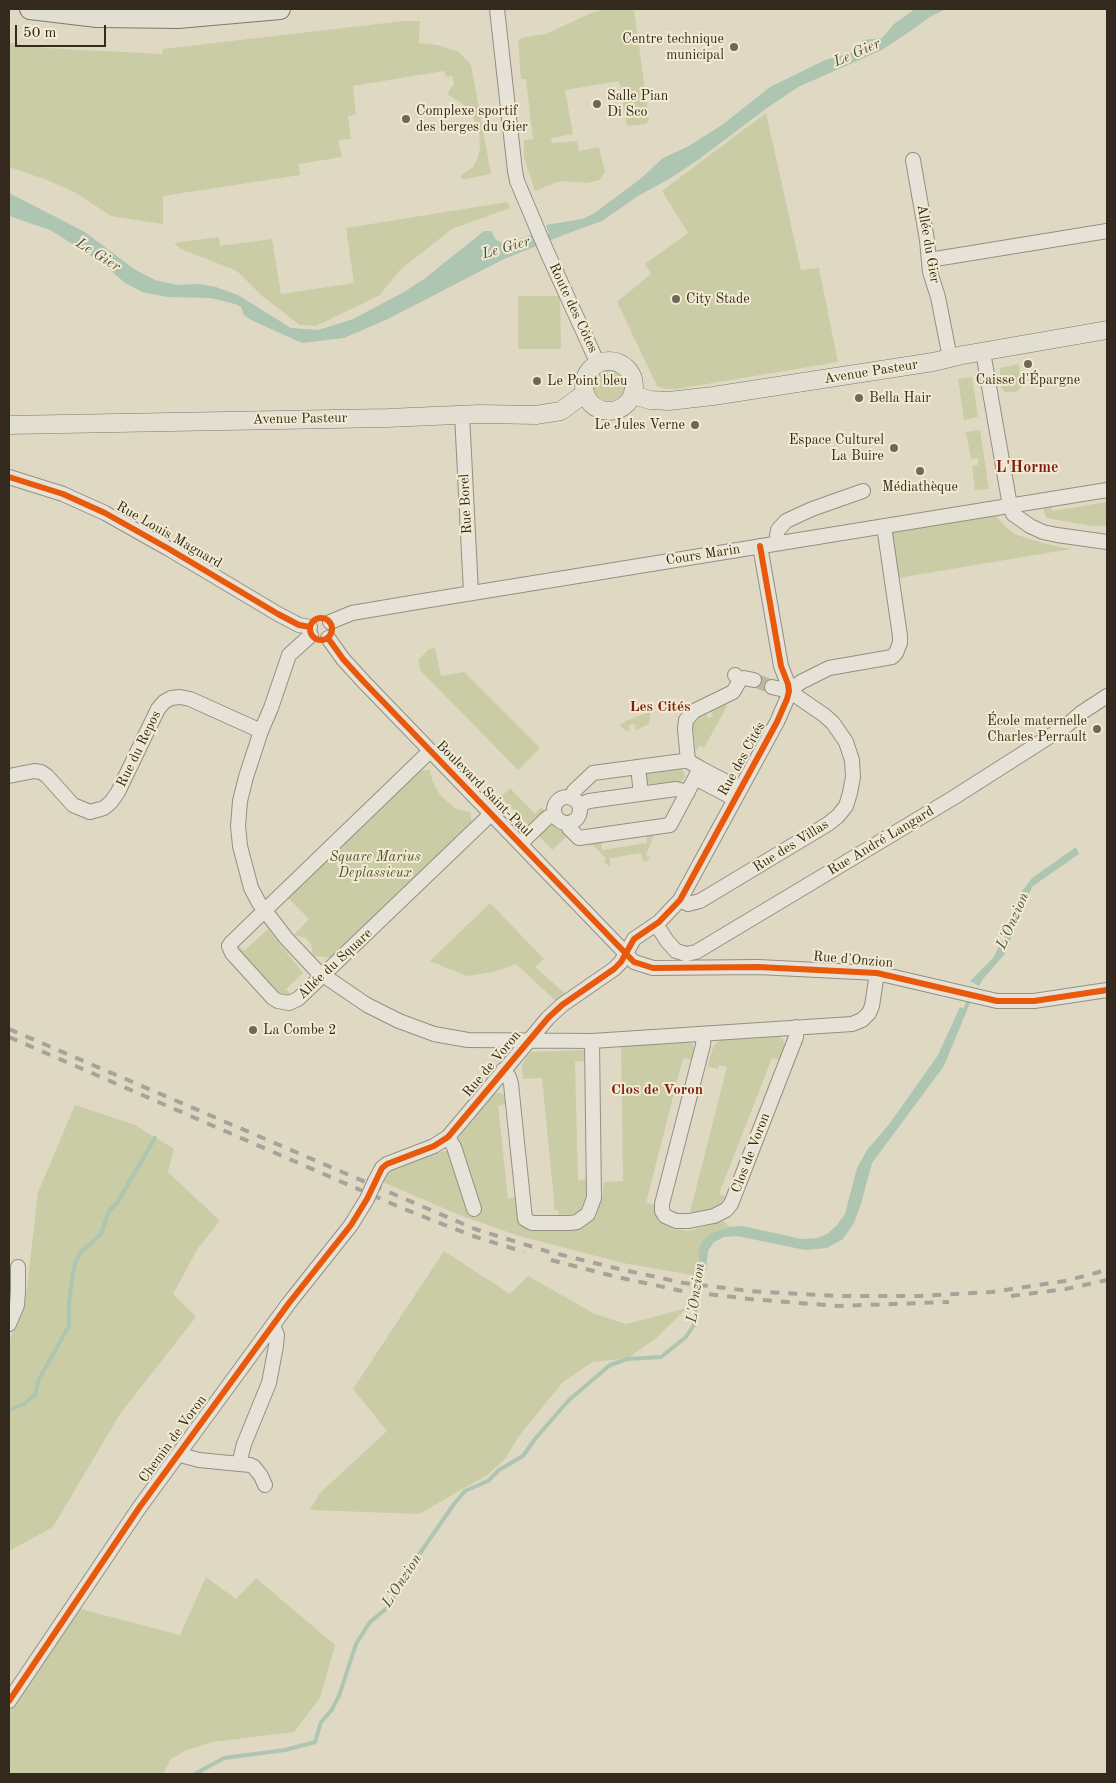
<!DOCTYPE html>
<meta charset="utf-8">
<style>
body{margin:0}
#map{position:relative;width:1116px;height:1783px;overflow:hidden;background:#dfd9c4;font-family:"Old Standard TT",serif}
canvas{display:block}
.frame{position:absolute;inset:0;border:10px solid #33291c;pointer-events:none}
.scale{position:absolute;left:15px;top:25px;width:91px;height:22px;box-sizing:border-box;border:2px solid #33291c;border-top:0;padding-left:6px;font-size:15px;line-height:18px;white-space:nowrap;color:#33291c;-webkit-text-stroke:4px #f2ead1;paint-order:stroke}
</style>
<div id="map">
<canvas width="1116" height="1783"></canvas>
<div class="frame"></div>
<div class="scale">50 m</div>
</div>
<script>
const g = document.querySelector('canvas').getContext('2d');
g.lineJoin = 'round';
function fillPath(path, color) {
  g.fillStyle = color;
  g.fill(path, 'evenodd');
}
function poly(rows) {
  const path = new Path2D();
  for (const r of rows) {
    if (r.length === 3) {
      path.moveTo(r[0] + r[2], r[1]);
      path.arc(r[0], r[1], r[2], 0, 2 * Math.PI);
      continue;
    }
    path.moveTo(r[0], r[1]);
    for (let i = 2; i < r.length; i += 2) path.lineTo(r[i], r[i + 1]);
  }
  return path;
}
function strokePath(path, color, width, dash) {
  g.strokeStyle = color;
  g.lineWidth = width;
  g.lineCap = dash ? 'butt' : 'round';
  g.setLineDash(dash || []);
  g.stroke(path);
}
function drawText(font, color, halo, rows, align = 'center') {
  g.font = font + ' "Old Standard TT",serif';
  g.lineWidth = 4;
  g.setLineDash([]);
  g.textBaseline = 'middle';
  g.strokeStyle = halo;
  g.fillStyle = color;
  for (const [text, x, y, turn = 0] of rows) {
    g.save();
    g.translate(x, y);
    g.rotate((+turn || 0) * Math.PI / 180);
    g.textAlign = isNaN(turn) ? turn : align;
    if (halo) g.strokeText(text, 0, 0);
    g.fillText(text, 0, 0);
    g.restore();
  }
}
const green = poly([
 [605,9,634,9,649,120,646,124,627,126,619,81,565,90,573,134,551,138,552,143,577,141,579,151,599,147,605,172,600,180,587,183,560,181,535,191,524,158,524,140,533,139,526,79,521,79,518,42,521,38,546,34,591,13],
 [403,21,420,21,419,43,437,45,459,52,471,65,491,174,465,179,462,179,460,176,473,167,477,159,480,149,479,130,471,113,464,105,447,94,454,84,452,76,446,77,444,71,353,86,356,115,348,116,351,139,338,140,342,157,299,164,300,175,163,196,163,224,111,216,76,193,47,180,9,167,9,43,46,48,162,54,163,49],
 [766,113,801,270,819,268,838,362,677,389,665,389,657,386,617,302,651,274,645,264,688,233,662,191],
 [507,202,510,208,452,229,400,270,380,295,316,326,300,325,262,296,237,271,181,249,174,243,219,237,220,246,272,239,281,294,354,283,346,228],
 [518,296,560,296,561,349,518,349],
 [1019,364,1021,388,1016,392,1004,392,1001,386,1000,368],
 [609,385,16],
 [972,377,978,417,964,420,958,379],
 [980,430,989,489,975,490,972,466,978,465,978,458,971,459,966,432],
 [1050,502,1052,511,1107,502,1107,526,1093,526,1046,518,1042,503],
 [992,515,996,516,1005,526,1014,534,1046,544,1071,549,898,578,891,533],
 [435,648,441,676,464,672,540,748,518,770,421,671,418,663,419,659,429,649],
 [725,704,727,706,704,748,699,746,696,751,692,720,705,712,708,718,713,716,711,710],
 [651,711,649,724,636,730,635,724,629,725,630,731,624,730,620,725,626,721],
 [681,768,684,772,685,777,681,782,645,785,643,772],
 [430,770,432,780,440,795,456,809,470,812,472,824,335,958,313,956,311,944,306,938,294,935,309,919,287,897,418,771],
 [510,788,535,814,541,807,544,810,544,812,530,827,501,797],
 [550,824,560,826,569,834,552,850,538,835],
 [655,833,646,855,650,858,647,861,643,862,641,853,610,858,610,867,604,862,606,859,593,845,589,847,590,842,601,841,602,850,647,843,646,834],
 [490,903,544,959,535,967,569,997,557,1002,516,964,494,972,467,976,430,961],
 [268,929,303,973,286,989,292,996,279,997,237,953,236,945,237,944,244,951],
 [774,1035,783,1039,785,1048,782,1061,772,1058,719,1194,728,1198,716,1209,696,1213,690,1212,727,1067,719,1065,718,1069,707,1067,714,1045,721,1039],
 [684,1041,692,1044,695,1051,692,1060,683,1058,646,1203,656,1205,661,1221,673,1229,688,1231,724,1221,729,1227,713,1232,698,1262,699,1271,697,1276,623,1263,519,1236,462,1216,380,1181,390,1169,447,1150,449,1151,471,1215,480,1213,458,1140,462,1132,493,1095,499,1092,504,1095,506,1104,498,1106,508,1198,517,1198,522,1225,529,1229,587,1223,594,1217,598,1210,603,1193,604,1182,623,1181,621,1045],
 [584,1050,584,1061,575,1062,578,1180,588,1180,588,1200,586,1206,579,1212,574,1214,559,1215,558,1210,555,1211,542,1078,523,1079,522,1065,527,1056,532,1052],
 [75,1105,135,1125,174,1149,168,1172,220,1221,198,1248,173,1294,196,1317,120,1414,53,1527,9,1551,9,1341,25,1305,38,1192],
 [444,1251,510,1294,528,1276,595,1314,626,1324,687,1308,656,1338,628,1358,592,1362,562,1383,519,1436,505,1459,487,1475,419,1514,310,1510,319,1494,387,1431,353,1389],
 [206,1577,236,1599,256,1578,335,1645,320,1698,294,1732,212,1742,187,1750,171,1759,163,1774,9,1774,9,1707,77,1608,180,1635]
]);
const water = poly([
 [915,9,946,9,928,18,915,28,882,50,798,87,767,108,698,160,669,179,638,196,602,221,566,234,502,260,388,319,344,338,302,343,251,320,244,315,241,307,235,304,211,298,167,297,142,292,125,283,101,262,50,230,9,216,9,193,85,232,134,269,155,280,178,285,199,284,216,287,238,295,291,328,318,330,353,319,404,292,424,279,484,231,491,231,496,240,505,244,534,234,536,239,549,234,546,225,582,219,593,214,639,180,663,158,687,147,722,125,770,87,825,60,851,53,857,49,863,40,882,38,894,24],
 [1076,847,1079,854,1033,886,1025,901,1017,924,1004,955,983,979,979,986,970,981,993,958,1008,929,1020,894,1032,878],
 [960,1007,967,1010,944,1066,872,1163,861,1204,854,1223,843,1239,827,1248,805,1250,737,1236,724,1237,714,1242,708,1251,706,1271,699,1271,699,1248,702,1242,713,1232,729,1227,742,1226,802,1239,817,1238,827,1234,837,1225,845,1214,857,1168,867,1150,890,1123,938,1055]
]);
const stream = poly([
 [964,1012,970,998],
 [9,1410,24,1404,35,1395,39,1379,69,1326,69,1303,72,1279,75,1264,80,1253,101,1234,109,1211,117,1203,155,1138],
 [195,1774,224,1758,285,1750,315,1742,321,1722,331,1711,339,1696,356,1644,370,1622,387,1608,418,1556,454,1504,465,1491,488,1481,499,1470,523,1456,535,1439,569,1400,610,1365,627,1359,661,1357,686,1337,694,1325,700,1268]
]);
const minorTunnel = poly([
 [754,680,772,687]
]);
const minor = poly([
 [497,9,515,171,517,181,547,252,598,364],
 [913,160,927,240,930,272,938,297,950,358],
 [929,260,1107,231],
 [983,352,1010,506,1013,514,1030,526,1043,532,1057,535,1107,542],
 [462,414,471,593],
 [9,477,63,494,105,513,169,549,278,614,299,625,310,627],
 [778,543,777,535,778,530,786,521,812,509,863,491],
 [330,622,352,613,417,602,1107,490],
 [328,638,343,659,364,682,634,962,653,968,758,967,877,973,997,1001,1034,1001,1107,990],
 [739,679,744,678,754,680],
 [789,691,801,682,829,668,892,657,896,653,900,643,900,636,884,526],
 [261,731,246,777,240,801,238,826,240,846,251,888,259,903,286,938,317,971,367,1005,399,1021,434,1034,468,1040,592,1041,852,1024,862,1020,869,1013,872,1006,877,973],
 [429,752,231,943,229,946,232,953,273,998,278,1001,289,1003,298,999,491,814],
 [688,761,685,729,686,720,694,711,733,692,739,682,739,679,735,675],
 [638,767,641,794],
 [700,768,740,789],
 [9,776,34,771,41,772,47,776,73,805,90,812,104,808,111,802,118,792,158,709,164,702,171,698,180,697,190,699,261,731,271,708,289,655,311,635],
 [567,810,13],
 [571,798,574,791,593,773,683,761,688,761,700,768,695,778,735,799],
 [579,805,589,801,676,789,688,792],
 [567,823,569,828,579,838,670,825,695,778],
 [520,844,547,818,554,814],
 [680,900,688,904,700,901,828,824,838,816,846,806,850,793,853,777,852,760,846,742,833,723,824,715,789,691,772,687],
 [656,924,667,941,676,951,686,954,696,952,953,798,1066,726,1081,713,1107,696],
 [704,1035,703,1045,662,1204,662,1211,665,1216,676,1221,689,1221,714,1216,726,1210,731,1204,796,1037,796,1027],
 [503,1070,509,1077,511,1084,525,1219,532,1223,570,1223,577,1222,588,1214,594,1198,592,1041],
 [448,1137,454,1147,474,1209],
 [375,1181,382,1168,387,1164,434,1146,448,1137,548,1018,562,1005,614,969,621,962,634,939,659,922,680,900,777,722,787,699,789,691,788,684,781,666,760,546],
 [9,1324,17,1305,18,1292,18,1267],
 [179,1453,184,1456,199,1460,250,1465,254,1467,261,1476,265,1485],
 [239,1464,244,1444,269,1383,276,1346,277,1335,275,1330,272,1326],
 [9,1701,139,1508,289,1303,351,1225,367,1199]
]);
const major = poly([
 [609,386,25],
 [633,395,650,400,669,401,713,396,933,362,963,355,1107,330],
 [9,425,387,418,480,414,536,415,561,411,585,393]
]);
const highway = poly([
 [30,9,97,17,178,18,280,9]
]);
const rail = poly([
 [9,1029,475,1229,546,1251,619,1269,684,1283,750,1291,838,1296,919,1296,992,1292,1065,1281,1107,1270],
 [9,1037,404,1209,473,1236,524,1252],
 [551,1260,617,1277,682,1291,750,1299,837,1306,949,1302],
 [1011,1296,1066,1289,1107,1280]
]);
const minorBridge = poly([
 [367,1199,375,1181]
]);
const cycleway = poly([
 [9,477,63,494,105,513,169,549,278,614,299,625,310,627],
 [321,629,11],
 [328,638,343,659,364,682,634,962,653,968,758,967,877,973,997,1001,1034,1001,1107,990],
 [9,1701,139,1508,289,1303,351,1225,367,1199,382,1168,387,1164,434,1146,448,1137,548,1018,562,1005,614,969,621,962,634,939,659,922,680,900,777,722,787,699,789,691,788,684,781,666,760,546]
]);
const markers = [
 [734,47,5,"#6f6757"],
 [597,104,5,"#6f6757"],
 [406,119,5,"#6f6757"],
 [676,299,5,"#6f6757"],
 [1028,364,5,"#6f6757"],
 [537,381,5,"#6f6757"],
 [859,398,5,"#6f6757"],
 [695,425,5,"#6f6757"],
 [894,448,5,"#6f6757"],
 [920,471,5,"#6f6757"],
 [1097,729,5,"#6f6757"],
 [253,1030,5,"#6f6757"]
];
const poiNames = [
 ["Centre technique",724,39,"right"],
 ["municipal",724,55,"right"],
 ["Salle Pian",607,96],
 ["Di Sco",607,112],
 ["Complexe sportif",416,111],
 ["des berges du Gier",416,127],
 ["City Stade",686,299],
 ["Caisse d'Épargne",1028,380,"center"],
 ["Le Point bleu",547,381],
 ["Bella Hair",869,398],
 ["Le Jules Verne",685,425,"right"],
 ["Espace Culturel",884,440,"right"],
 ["La Buire",884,456,"right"],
 ["Médiathèque",920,487,"center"],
 ["École maternelle",1087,721,"right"],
 ["Charles Perrault",1087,737,"right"],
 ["La Combe 2",263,1030]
];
const streetNames = [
 ["Allée du Gier",928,244,80],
 ["Route des Côtes",573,308,65],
 ["Avenue Pasteur",871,372,-9],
 ["Avenue Pasteur",300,419,-1],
 ["Rue Borel",466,504,-93],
 ["Rue Louis Magnard",169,535,30],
 ["Cours Marin",703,555,-9],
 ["Rue du Repos",139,749,-64],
 ["Rue des Cités",742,759,-61],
 ["Boulevard Saint-Paul",484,789,45],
 ["Rue André Langard",881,841,-31],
 ["Rue des Villas",791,846,-32],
 ["Rue d'Onzion",853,960,5],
 ["Allée du Square",335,964,-43],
 ["Rue de Voron",492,1064,-50],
 ["Clos de Voron",751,1153,-69],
 ["Chemin de Voron",173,1439,-54]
];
const parkNames = [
 ["Square Marius",375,857],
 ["Deplassieux",375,873]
];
const waterNames = [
 ["Le Gier",857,53,-24],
 ["Le Gier",506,248,-16],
 ["Le Gier",98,255,32],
 ["L'Onzion",1013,921,-66],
 ["L'Onzion",696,1293,-82],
 ["L'Onzion",402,1581,-57]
];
const neighbourhoodNames = [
 ["Les Cités",660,707],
 ["Clos de Voron",657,1090]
];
const quarterNames = [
 ["L'Horme",1027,468]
];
fillPath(green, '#cacca6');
fillPath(water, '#aec5b2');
strokePath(stream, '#aec5b2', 4);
strokePath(minorTunnel, '#bdb6a2', 14, [14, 7]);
strokePath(minor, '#948f83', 16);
strokePath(major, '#7d786b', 19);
strokePath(highway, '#7d786b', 22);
strokePath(minor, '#e6e2d8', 14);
strokePath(major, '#e2ded2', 18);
strokePath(highway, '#e2ded2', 20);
strokePath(rail, '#a7a39a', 4, [9, 9]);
strokePath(minorBridge, '#948f83', 16, []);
strokePath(minorBridge, '#e6e2d8', 14);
strokePath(cycleway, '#e8590c', 6);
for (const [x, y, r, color] of markers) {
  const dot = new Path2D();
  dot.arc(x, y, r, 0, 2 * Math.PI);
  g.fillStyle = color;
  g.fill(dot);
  strokePath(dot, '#f2ead1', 2);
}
drawText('14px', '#33291c', '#f2ead1', poiNames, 'left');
drawText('14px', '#33291c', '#f2ead1', streetNames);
drawText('italic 14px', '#544f38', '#f2ead1', parkNames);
drawText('italic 15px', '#4c4e40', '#f2ead1', waterNames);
drawText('bold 15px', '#7a1f14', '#f2ead1', neighbourhoodNames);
drawText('bold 16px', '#7a1f14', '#f2ead1', quarterNames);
</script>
